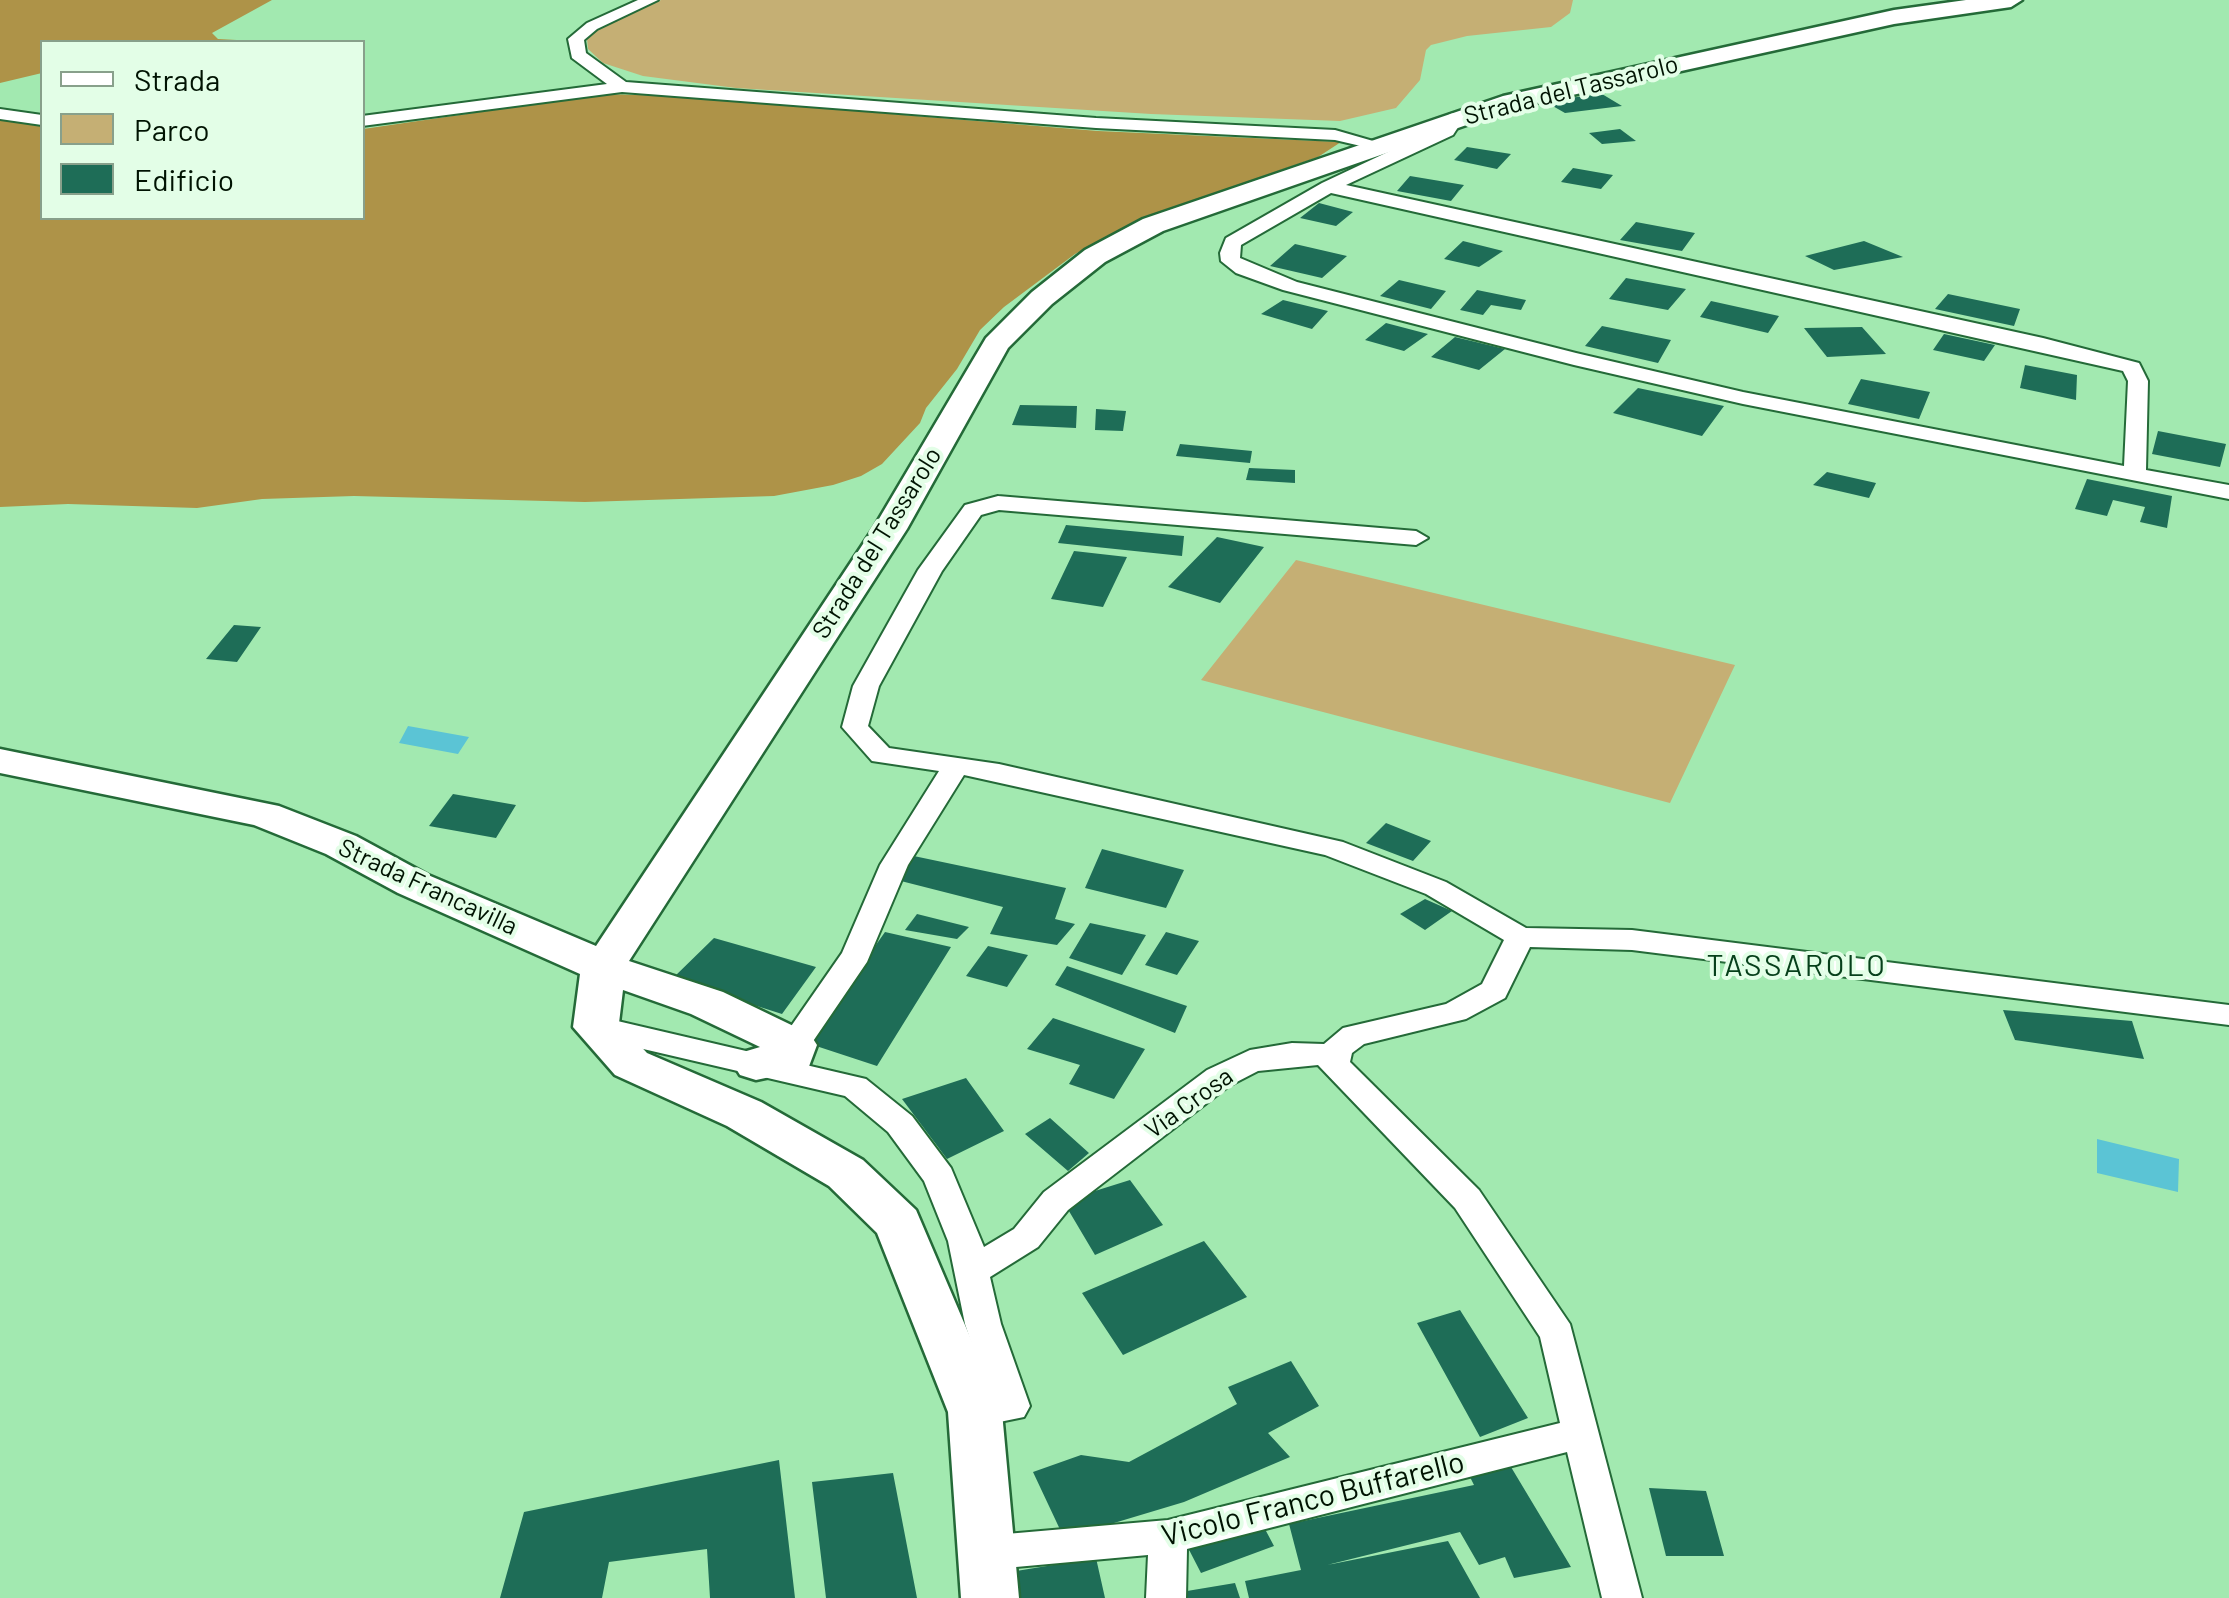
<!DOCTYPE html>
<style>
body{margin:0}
#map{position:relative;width:2229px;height:1598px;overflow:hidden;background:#a2e9b0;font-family:Barlow,sans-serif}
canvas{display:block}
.legend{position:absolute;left:40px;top:40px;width:325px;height:180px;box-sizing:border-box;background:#e3fee7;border:2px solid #88a08b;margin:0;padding:12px 18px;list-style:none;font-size:30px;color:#001302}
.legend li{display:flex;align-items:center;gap:20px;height:50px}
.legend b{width:50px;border:2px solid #88a08b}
</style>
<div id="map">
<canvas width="2229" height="1598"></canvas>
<ul class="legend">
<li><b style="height:12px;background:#fff"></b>Strada</li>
<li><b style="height:28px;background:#c5af74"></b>Parco</li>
<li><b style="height:28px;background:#1e6d57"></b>Edificio</li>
</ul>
</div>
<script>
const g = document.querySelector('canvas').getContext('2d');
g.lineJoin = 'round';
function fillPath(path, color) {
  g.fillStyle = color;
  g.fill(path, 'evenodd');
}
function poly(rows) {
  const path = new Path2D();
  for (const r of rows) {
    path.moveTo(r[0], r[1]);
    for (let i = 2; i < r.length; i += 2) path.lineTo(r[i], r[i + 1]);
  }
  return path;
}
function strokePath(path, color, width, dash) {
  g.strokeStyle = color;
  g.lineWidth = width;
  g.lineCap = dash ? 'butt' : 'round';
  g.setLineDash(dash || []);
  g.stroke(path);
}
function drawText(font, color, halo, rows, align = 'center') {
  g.font = font + ' Barlow,sans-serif';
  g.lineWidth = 8;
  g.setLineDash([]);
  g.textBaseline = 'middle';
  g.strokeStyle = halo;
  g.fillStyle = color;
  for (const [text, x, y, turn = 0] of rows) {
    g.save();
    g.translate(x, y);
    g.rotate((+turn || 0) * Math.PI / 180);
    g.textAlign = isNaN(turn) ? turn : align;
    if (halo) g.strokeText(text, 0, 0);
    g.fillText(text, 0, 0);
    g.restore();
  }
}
const green = poly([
 [661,0,1573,0,1570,13,1551,27,1467,36,1431,45,1426,50,1420,80,1396,108,1340,121,1151,114,736,88,643,76,603,63,588,49,587,39,594,31],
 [1296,560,1735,665,1670,803,1201,680]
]);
const forest = poly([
 [0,0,272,0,212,33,218,39,274,42,42,42,42,73,0,83],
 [604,94,674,96,1098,131,1341,142,1318,157,1138,220,1075,254,1004,307,980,330,957,369,926,408,920,423,882,464,861,476,833,485,774,496,585,502,354,496,262,499,197,508,68,504,0,507,0,120,42,126,42,218,362,218,363,129]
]);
const water = poly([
 [408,726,469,737,458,754,399,743],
 [2097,1139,2179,1159,2178,1192,2097,1173]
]);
const building = poly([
 [1602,94,1622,106,1565,113,1544,101],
 [1620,129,1636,141,1602,144,1589,133],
 [1467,147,1511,154,1497,169,1454,160],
 [1573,168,1613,175,1601,189,1561,182],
 [1410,176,1464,185,1451,201,1397,191],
 [1319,203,1353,212,1336,226,1300,218],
 [1636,222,1695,233,1682,251,1620,240],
 [1463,241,1503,251,1479,267,1444,259],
 [1864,241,1903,257,1834,270,1805,256],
 [1295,244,1347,256,1322,278,1270,266],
 [1626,278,1686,289,1668,310,1609,299],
 [1399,280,1446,291,1431,309,1380,296],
 [1477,290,1526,300,1521,310,1491,305,1483,315,1460,310],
 [1948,294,2020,309,2014,326,1935,309],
 [1283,300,1328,311,1312,329,1261,314],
 [1711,301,1779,316,1768,333,1700,317],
 [1386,323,1428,334,1404,351,1365,340],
 [1602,326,1671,340,1658,363,1585,346],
 [1862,327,1886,354,1827,357,1804,328],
 [1944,334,1995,345,1984,361,1933,350],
 [1455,337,1505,349,1479,370,1431,357],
 [2025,365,2077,375,2076,400,2020,388],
 [1861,379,1930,392,1919,419,1848,404],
 [1638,388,1724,406,1702,436,1613,413],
 [1020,405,1077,406,1076,428,1012,425],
 [1096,409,1126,411,1123,431,1095,430],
 [2158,431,2226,444,2220,467,2152,454],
 [1180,444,1252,451,1250,463,1176,456],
 [1249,468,1295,470,1295,483,1246,480],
 [1827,472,1876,483,1869,498,1813,485],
 [2087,479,2172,496,2167,528,2140,522,2145,507,2113,500,2107,516,2075,509],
 [1066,525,1184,536,1182,556,1058,543],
 [1217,537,1264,547,1220,603,1168,587],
 [1074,551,1127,557,1103,607,1051,599],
 [234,625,261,627,237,662,206,659],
 [453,794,516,805,496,838,429,826],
 [1386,823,1431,841,1413,861,1366,843],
 [1102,849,1184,870,1166,908,1085,888],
 [909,855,1066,888,1055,919,1075,924,1057,945,990,934,1003,907,897,880],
 [1425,899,1452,911,1425,930,1400,914],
 [917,914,969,927,957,939,905,930],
 [1090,923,1146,935,1122,975,1069,958],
 [885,932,951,947,877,1066,807,1043],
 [1166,932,1199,941,1177,975,1145,965],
 [714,938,816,967,782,1014,672,979],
 [988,946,1028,955,1007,987,966,976],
 [1067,966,1187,1006,1175,1033,1055,985],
 [2003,1010,2132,1021,2144,1059,2015,1040],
 [1053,1018,1145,1049,1114,1099,1069,1084,1080,1065,1027,1049],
 [966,1078,1004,1131,947,1159,902,1099],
 [1050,1118,1089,1153,1068,1171,1025,1134],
 [1130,1180,1163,1225,1095,1255,1063,1201],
 [1204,1241,1247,1297,1123,1355,1082,1293],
 [1460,1310,1528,1418,1480,1437,1417,1323],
 [1291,1361,1319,1406,1268,1433,1290,1457,1184,1502,1064,1538,1033,1472,1081,1455,1129,1462,1237,1404,1228,1387],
 [779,1460,795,1598,710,1598,707,1549,609,1562,602,1598,500,1598,524,1512],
 [1511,1467,1571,1567,1514,1578,1505,1557,1479,1565,1460,1532,1327,1565,1448,1541,1480,1598,1249,1598,1245,1581,1301,1570,1289,1524,1474,1485,1468,1473],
 [893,1473,917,1598,826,1598,812,1482],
 [1649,1488,1706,1491,1724,1556,1666,1556],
 [1258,1516,1274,1546,1201,1573,1185,1542],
 [1096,1558,1105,1598,1010,1598,1004,1573],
 [1235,1583,1240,1598,1183,1598,1181,1592]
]);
const street = poly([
 [638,0,658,0,597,29,584,40,586,53,626,82,1096,118,1335,130,1387,145,1378,150,1335,140,1096,128,622,92,362,126,362,116,607,84,572,58,568,39,587,23,638,0],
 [0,109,42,115,42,125,0,119,0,109],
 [1456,113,1464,118,1453,135,1346,185,2043,338,2139,363,2148,381,2146,470,2229,485,2229,499,1743,404,1574,365,1283,290,1236,273,1221,261,1220,253,1226,238,1322,183,1441,127,1450,114,1456,113],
 [1331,193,2123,371,2128,381,2124,466,1743,392,1576,353,1297,282,1240,258,1241,245,1331,193],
 [998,496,1416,531,1428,538,1416,545,999,510,981,515,942,571,879,686,868,726,889,748,999,764,1343,842,1446,882,1526,928,1632,930,2229,1005,2229,1025,1632,950,1530,947,1505,998,1466,1019,1364,1044,1352,1053,1350,1062,1479,1190,1570,1324,1642,1598,1602,1598,1567,1452,1187,1549,1186,1598,1146,1598,1148,1555,983,1570,969,1565,963,1553,969,1541,983,1536,1168,1520,1560,1423,1540,1337,1455,1208,1318,1065,1258,1071,1229,1086,1068,1210,1038,1247,990,1277,1001,1324,1030,1406,1024,1417,975,1427,962,1423,956,1412,962,1401,989,1395,965,1324,948,1241,924,1181,888,1132,845,1096,596,1038,585,1034,580,1027,585,1020,596,1016,866,1079,912,1116,951,1168,984,1247,1014,1229,1044,1192,1207,1070,1250,1050,1292,1043,1324,1044,1343,1028,1446,1004,1482,984,1504,940,1426,894,1325,855,964,775,908,865,867,962,805,1053,794,1056,783,1053,778,1045,842,953,880,865,939,771,872,761,842,727,853,686,918,570,965,505,998,496]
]);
const secondary = poly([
 [1966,0,2022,0,2011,7,1894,24,1518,107,1163,231,1105,262,1052,304,1008,348,907,529,629,961,723,992,810,1034,817,1045,808,1069,756,1080,740,1075,733,1064,740,1053,760,1047,691,1014,623,990,619,1023,647,1053,761,1102,863,1160,916,1210,1002,1412,1019,1598,961,1598,948,1412,877,1233,829,1186,727,1126,615,1075,573,1027,580,974,398,893,326,854,254,825,0,773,0,749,279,806,356,836,428,875,596,946,873,529,986,338,1032,292,1085,250,1143,219,1503,96,1894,10,1966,0]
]);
const streetNames = [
 ["Strada del Tassarolo",1571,90,-14],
 ["Strada del Tassarolo",877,543,-58],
 ["Strada Francavilla",428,887,25],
 ["Via Crosa",1189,1103,-36]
];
const quarterNames = [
 ["TASSAROLO",1797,966]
];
const nearStreetnames = [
 ["Vicolo Franco Buffarello",1313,1499,-14]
];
fillPath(green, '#c5af74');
fillPath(forest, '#ae9348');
fillPath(water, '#5bc4d5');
fillPath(building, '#1e6d57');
strokePath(street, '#246a38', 4);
strokePath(secondary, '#246a38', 5);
fillPath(street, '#fff');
fillPath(secondary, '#fff');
drawText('25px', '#001302', '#e3fee7', streetNames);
g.letterSpacing = '2.5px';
drawText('30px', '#07401b', '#e3fee7', quarterNames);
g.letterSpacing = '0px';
drawText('30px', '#001302', '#e3fee7', nearStreetnames);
</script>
